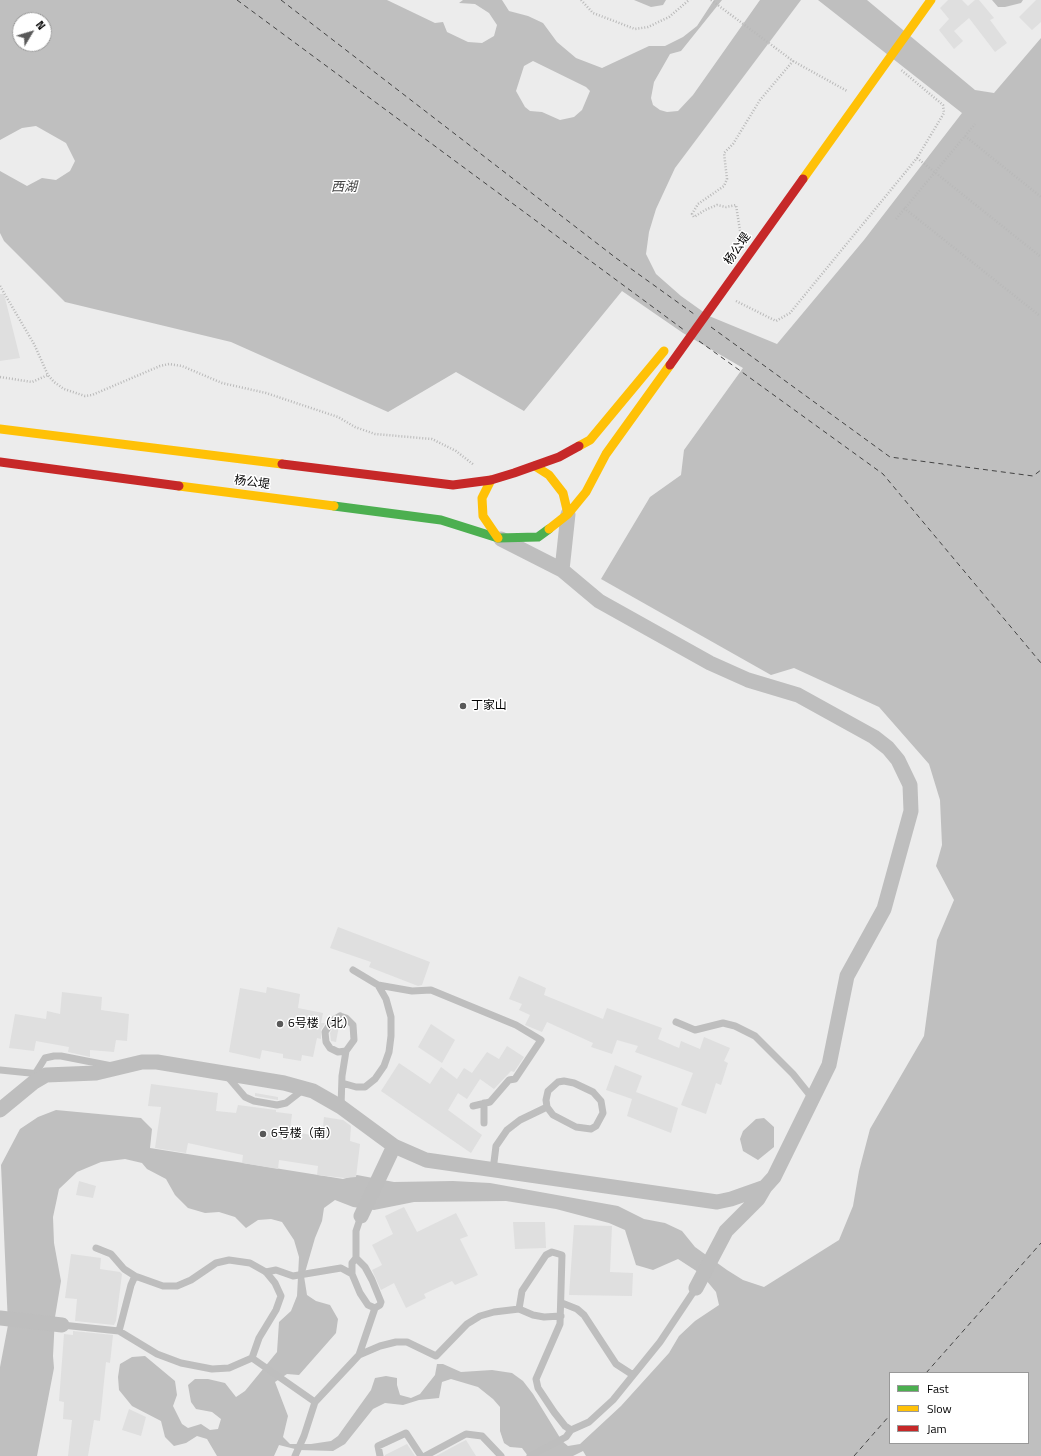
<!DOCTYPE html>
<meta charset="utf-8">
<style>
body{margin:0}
#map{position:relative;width:1041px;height:1456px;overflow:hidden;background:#fff;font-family:"Titillium Web",sans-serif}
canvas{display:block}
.legend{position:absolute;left:889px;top:1372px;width:140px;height:72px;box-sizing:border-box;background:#fff;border:1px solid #999;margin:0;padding:5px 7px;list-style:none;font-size:12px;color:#000}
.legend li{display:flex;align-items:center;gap:8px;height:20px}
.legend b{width:20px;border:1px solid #999}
.north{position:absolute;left:12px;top:12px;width:40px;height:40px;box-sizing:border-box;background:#fff;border:1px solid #999;border-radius:50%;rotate:52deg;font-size:11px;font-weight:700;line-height:16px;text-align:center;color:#000}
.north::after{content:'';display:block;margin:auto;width:14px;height:18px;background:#595959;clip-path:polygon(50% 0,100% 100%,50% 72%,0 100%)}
</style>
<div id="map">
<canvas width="1041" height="1456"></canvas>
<ul class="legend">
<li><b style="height:5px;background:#4caf50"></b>Fast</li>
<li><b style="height:5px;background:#ffc107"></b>Slow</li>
<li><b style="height:5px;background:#c62828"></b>Jam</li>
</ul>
<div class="north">N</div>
</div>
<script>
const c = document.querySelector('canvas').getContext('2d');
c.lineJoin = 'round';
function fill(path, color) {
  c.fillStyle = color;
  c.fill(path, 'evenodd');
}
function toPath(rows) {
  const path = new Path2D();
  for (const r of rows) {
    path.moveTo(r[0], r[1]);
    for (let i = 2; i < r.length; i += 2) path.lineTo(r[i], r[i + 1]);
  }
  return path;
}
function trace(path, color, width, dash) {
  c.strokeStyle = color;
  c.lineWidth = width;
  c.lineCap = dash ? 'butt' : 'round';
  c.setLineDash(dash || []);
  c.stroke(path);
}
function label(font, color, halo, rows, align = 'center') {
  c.font = font + ' "Titillium Web","Noto Sans SC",sans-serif';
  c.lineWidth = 3;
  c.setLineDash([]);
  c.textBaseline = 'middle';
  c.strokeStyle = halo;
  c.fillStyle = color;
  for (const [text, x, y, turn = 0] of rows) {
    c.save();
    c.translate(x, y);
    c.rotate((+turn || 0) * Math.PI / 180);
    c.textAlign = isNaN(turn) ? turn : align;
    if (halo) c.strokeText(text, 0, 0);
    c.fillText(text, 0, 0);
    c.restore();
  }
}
const green = toPath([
 [0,0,1041,0,1041,1456,0,1456],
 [20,20,44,20,44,44,20,44],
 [890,1373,1028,1373,1028,1443,890,1443]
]);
const water = toPath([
 [0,0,387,0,435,23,443,22,447,32,468,42,482,43,494,36,497,25,489,13,475,4,459,3,463,0,502,0,509,11,528,16,543,23,557,42,576,58,602,68,649,46,665,46,683,37,697,26,714,0,722,0,681,51,670,54,654,82,651,98,653,105,660,110,667,112,678,111,693,95,760,0,801,0,675,168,656,209,649,232,646,254,656,274,681,296,709,316,777,344,864,240,962,113,818,0,867,0,975,90,994,93,1041,38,1041,1456,586,1456,583,1451,573,1456,528,1456,522,1448,510,1447,504,1443,500,1431,500,1407,493,1399,478,1387,451,1379,442,1382,439,1398,419,1400,403,1405,385,1403,373,1409,345,1444,333,1451,299,1450,279,1445,274,1456,217,1456,207,1439,197,1436,186,1443,174,1446,165,1437,161,1421,132,1406,119,1390,118,1377,120,1364,132,1357,145,1356,175,1381,177,1395,173,1406,182,1424,188,1428,201,1424,210,1430,218,1429,221,1419,212,1412,196,1409,191,1402,188,1385,195,1379,208,1379,225,1383,236,1397,245,1391,277,1352,279,1322,291,1311,297,1296,299,1257,294,1240,282,1222,271,1219,258,1220,246,1228,235,1217,219,1212,205,1213,188,1208,175,1195,166,1179,147,1169,142,1163,125,1159,101,1162,77,1172,59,1189,53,1217,54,1243,61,1281,55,1317,53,1356,54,1368,37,1456,0,1456,0,1367,8,1325,1,1165,20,1129,38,1117,56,1110,141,1118,152,1129,150,1148,343,1179,357,1175,394,1182,453,1181,490,1183,618,1206,644,1219,665,1223,682,1231,695,1247,727,1270,743,1280,764,1287,839,1240,853,1206,859,1171,870,1129,924,1036,937,940,954,900,936,866,942,845,940,800,929,764,879,707,794,668,771,675,601,579,650,497,681,475,684,450,743,368,683,333,622,291,524,411,456,372,388,412,231,342,65,302,4,241,0,233,0,171,27,186,42,178,56,180,70,171,75,161,66,143,36,126,22,128,0,140],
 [20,20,44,20,44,44,20,44],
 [533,61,586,87,590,91,582,110,574,117,560,120,542,112,530,111,525,107,516,91,524,66],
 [335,1200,353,1207,374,1210,414,1202,506,1201,556,1209,609,1223,625,1230,636,1265,653,1270,678,1259,701,1274,716,1292,719,1305,695,1321,679,1336,669,1353,621,1406,580,1444,568,1446,562,1441,533,1394,523,1381,512,1373,492,1370,461,1372,443,1364,437,1364,435,1375,420,1394,411,1398,400,1395,397,1385,397,1378,386,1376,375,1378,371,1390,338,1436,331,1441,311,1444,290,1444,283,1437,288,1416,275,1382,287,1374,299,1375,336,1333,338,1319,330,1305,316,1301,307,1295,304,1276,315,1238,322,1221,324,1208],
 [890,1373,1028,1373,1028,1443,890,1443],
 [634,0,666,0,663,5,651,7],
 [992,0,1023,0,1021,3,1005,7,998,7],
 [764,1118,774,1127,774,1147,758,1160,743,1151,740,1139,743,1131,756,1119]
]);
const ferry = toPath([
 [237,0,684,330],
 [281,0,616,258,694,314],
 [711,327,890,457,1033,476,1041,470],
 [699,341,883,474,1041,663],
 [926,1373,1041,1243],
 [854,1456,890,1415]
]);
const building = toPath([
 [948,0,962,0,968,6,975,0,979,0,994,18,990,20,1007,43,995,52,969,18,954,31,963,41,954,49,939,30,949,19,940,8],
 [1036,0,1041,0,1041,22,1032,30,1019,17],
 [0,294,4,294,20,358,0,361],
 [338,927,430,962,422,985,418,986,369,967,371,962,330,948],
 [519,976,546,988,544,995,603,1019,607,1008,662,1028,658,1039,679,1048,681,1041,700,1049,704,1037,730,1048,724,1061,728,1063,721,1085,716,1083,706,1114,681,1105,693,1073,635,1052,638,1046,617,1040,612,1054,591,1047,593,1043,547,1022,542,1032,525,1025,530,1015,519,1010,522,1004,509,999],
 [267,987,300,994,298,1008,323,1013,321,1023,325,1023,321,1030,321,1039,317,1038,313,1057,302,1055,301,1061,283,1058,283,1054,262,1050,260,1059,229,1052,240,988,266,993],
 [62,992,102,997,101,1010,129,1014,127,1041,116,1040,114,1052,90,1050,90,1057,68,1052,69,1047,36,1041,34,1051,9,1048,15,1014,46,1019,47,1011,60,1014],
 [431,1024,455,1040,442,1063,418,1047],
 [335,1025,339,1026,336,1042,331,1041,330,1033],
 [507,1046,524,1057,514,1072,511,1071,494,1089,480,1079,467,1099,458,1093,448,1110,482,1135,471,1153,381,1091,399,1063,430,1084,441,1067,457,1079,464,1068,472,1073,487,1052,499,1059],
 [615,1065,642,1076,636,1092,678,1108,671,1133,627,1116,632,1099,606,1090],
 [151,1084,218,1093,216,1111,236,1113,238,1105,276,1110,276,1112,292,1114,290,1131,322,1137,324,1117,343,1120,351,1126,350,1141,360,1144,356,1177,345,1178,317,1175,318,1166,279,1160,278,1169,242,1163,243,1155,188,1143,186,1153,155,1148,161,1107,148,1106],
 [255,1093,278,1097,278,1100,255,1096],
 [79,1181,96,1186,93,1198,76,1195],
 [404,1207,417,1232,456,1213,468,1236,460,1239,478,1275,455,1285,452,1281,424,1294,426,1298,406,1308,394,1283,381,1290,372,1270,382,1265,372,1245,393,1234,385,1216],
 [513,1222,545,1222,546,1248,515,1249],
 [574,1225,612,1226,610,1272,633,1273,632,1296,569,1295],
 [71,1254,101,1258,100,1269,120,1272,122,1274,116,1321,114,1325,75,1321,77,1299,65,1298],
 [73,1331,113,1335,110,1363,106,1362,100,1421,94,1420,88,1456,68,1456,72,1420,63,1419,64,1402,59,1401,64,1334,73,1335],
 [129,1409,146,1417,141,1436,122,1430],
 [466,1440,476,1456,436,1456,460,1443],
 [407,1444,415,1456,385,1456,385,1455]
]);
const path = toPath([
 [581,0,593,13,635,29,648,27,669,17,689,0],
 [711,0,793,61,760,100,733,144,724,153,727,179,724,186,698,204,692,214,694,217,705,210,717,205,726,207,736,205,741,237],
 [793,61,847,91],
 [965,136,1041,197],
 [917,158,1041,257],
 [904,208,1040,316],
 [896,219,975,124],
 [0,286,34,344,48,375,54,382,64,389,85,396,92,395,160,366,169,364,182,366,222,383,266,393,338,417,355,427,375,434,432,439,456,451,474,465],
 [736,301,776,321,790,313,917,158,944,113,943,105,900,69],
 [0,377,32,382,48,375]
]);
const lane = toPath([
 [378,985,412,991,431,990,516,1025,541,1040,515,1079,509,1080,490,1102,473,1106],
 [340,1016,346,1018,353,1025,354,1040,346,1051,338,1052,330,1048,326,1042,325,1032,333,1020,340,1016],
 [676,1022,695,1030,723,1023,735,1026,755,1036,793,1074,813,1099],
 [0,1070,40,1074],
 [227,1076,245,1097,254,1101,277,1105,286,1103,304,1089],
 [34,1080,35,1074,45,1058,54,1056,61,1056,112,1066],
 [564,1081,574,1083,593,1092,601,1101,603,1113,596,1126,591,1129,576,1127,553,1115,547,1107,546,1100,548,1091,558,1082,564,1081],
 [342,1083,356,1087,365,1087,375,1079,384,1066,389,1052,391,1036,391,1017,386,999,378,985,353,970],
 [341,1107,342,1076,346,1051],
 [484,1123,484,1103],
 [493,1170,496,1146,507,1130,520,1120,547,1107],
 [356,1258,365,1267,372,1280,381,1302,380,1305,375,1308,368,1305,360,1293,352,1274,352,1263,356,1258,356,1231,361,1216],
 [266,1272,276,1270,293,1276,341,1268,352,1274],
 [562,1303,577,1309,584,1315,616,1364,633,1375],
 [519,1309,522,1291,546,1255,552,1252,562,1255,560,1324,536,1379,538,1388,554,1412,565,1426,571,1430,589,1422,613,1400,660,1342,696,1288],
 [62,1325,119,1331,157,1354,181,1363,212,1369,229,1368,252,1358,259,1338,276,1310,281,1296,275,1283,266,1272,250,1263,229,1260,216,1263,191,1280,177,1286,163,1286,135,1276,124,1269,111,1254,96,1248],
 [119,1331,131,1285,135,1276],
 [359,1355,380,1346,396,1342,407,1342,436,1356,467,1324,480,1316,494,1312,519,1309,533,1315,544,1317,561,1316],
 [252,1358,315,1402],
 [295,1456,304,1436,315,1402,359,1355,375,1308],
 [380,1456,378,1446,406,1433,421,1456],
 [425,1456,466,1434,482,1436,501,1456],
 [530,1456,566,1437,571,1430]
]);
const street = toPath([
 [562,570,568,514],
 [0,1110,34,1082,46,1075,96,1073,142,1062,157,1062,284,1083,313,1091,341,1107,394,1146,426,1160,717,1202,731,1199,765,1187,774,1177,829,1065,847,976,884,909,911,811,910,785,898,760,888,748,874,737,798,695,748,680,710,663,599,601,562,570,501,539],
 [361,1216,394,1146],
 [696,1288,726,1231,758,1199,765,1187],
 [0,1318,62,1325]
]);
const fast = toPath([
 [334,506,441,520,498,538,538,537,549,529]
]);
const slow = toPath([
 [803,179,931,0],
 [0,429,282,464],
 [579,446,590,440,664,351],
 [535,466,549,475,563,493,568,514],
 [491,480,482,498,483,516,498,538],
 [179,486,334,506],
 [549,529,568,514,586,492,606,454,670,365]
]);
const jam = toPath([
 [670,365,803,179],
 [0,462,179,486],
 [282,464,453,485,491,480,514,473,559,457,579,446]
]);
const markers = [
 [463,706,4,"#595959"],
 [280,1024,4,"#595959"],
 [263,1134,4,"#595959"]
];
const streetNames = [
 ["杨公堤",738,249,-55],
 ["杨公堤",252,483,8]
];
const poiNames = [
 ["丁家山",471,706],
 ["6号楼（北）",288,1024],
 ["6号楼（南）",271,1134]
];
const waterNames = [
 ["西湖",344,188]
];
fill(green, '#ececec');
fill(water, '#bfbfbf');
trace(ferry, '#444', 1, [5, 4]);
fill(building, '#dfdfdf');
trace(path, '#b9b9b9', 2.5, [1, 2]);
trace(lane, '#bebebe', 7);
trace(street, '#bebebe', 15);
trace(fast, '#4caf50', 9);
trace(slow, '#ffc107', 9);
trace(jam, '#c62828', 9);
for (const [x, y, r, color] of markers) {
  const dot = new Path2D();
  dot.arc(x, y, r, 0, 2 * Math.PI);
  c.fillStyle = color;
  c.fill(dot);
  trace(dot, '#fff', 1.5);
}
label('12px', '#000', '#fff', streetNames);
label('12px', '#000', '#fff', poiNames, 'left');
label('italic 13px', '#444', '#fff', waterNames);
</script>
